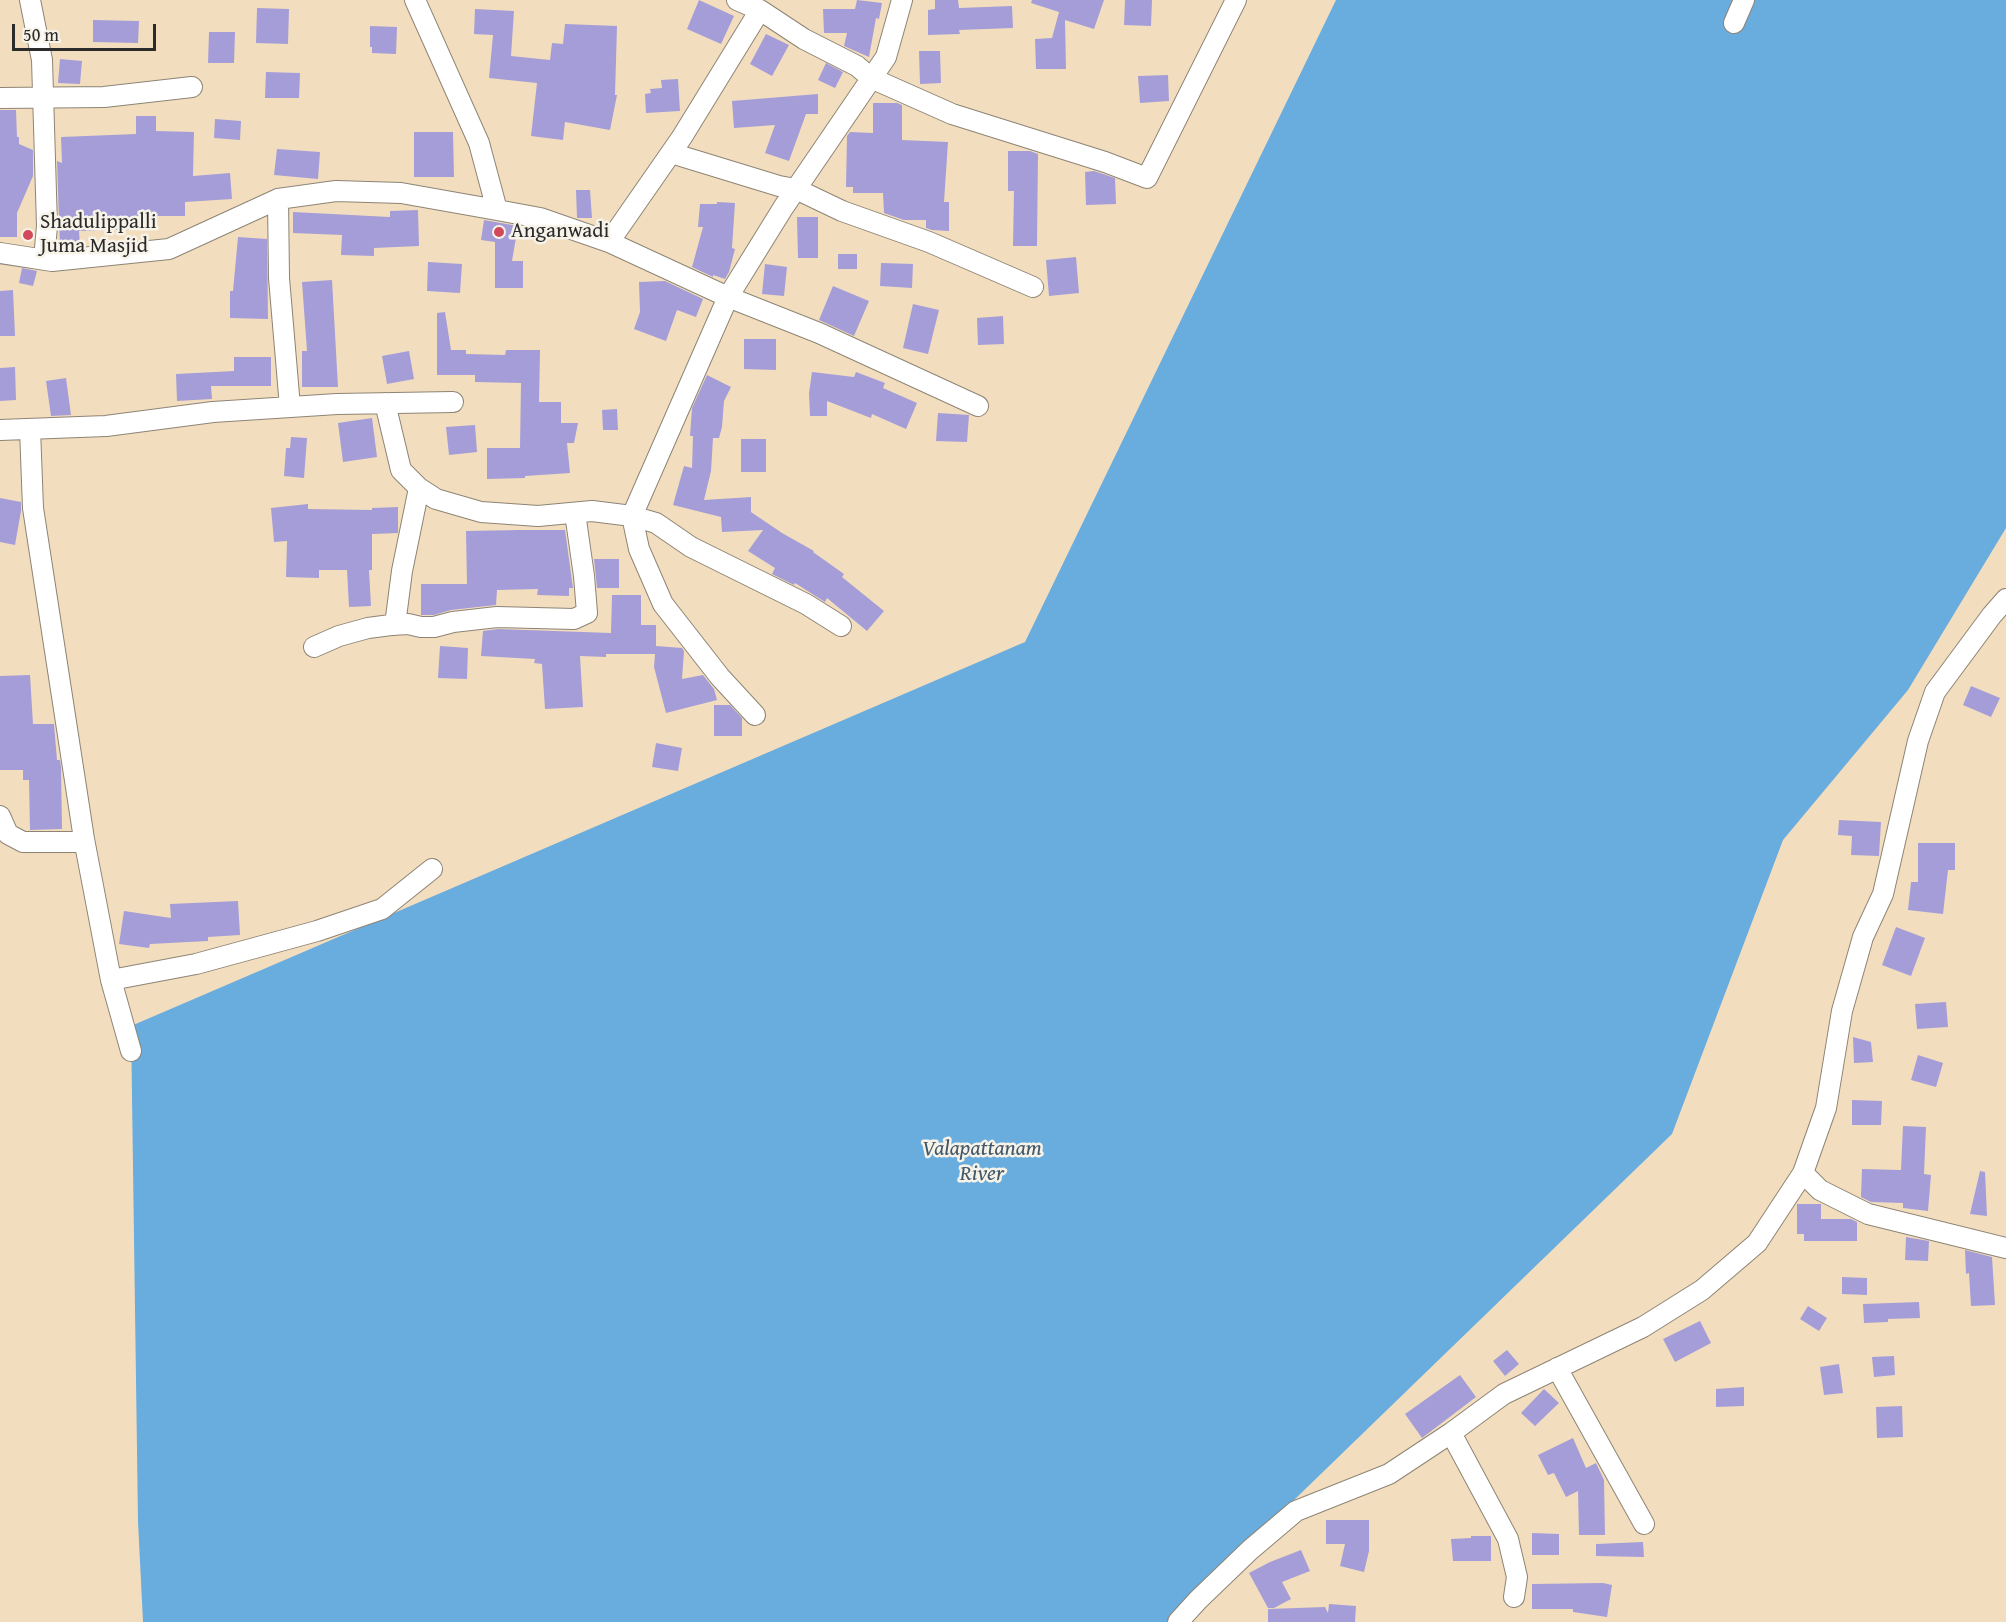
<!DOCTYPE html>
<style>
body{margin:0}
#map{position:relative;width:2006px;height:1622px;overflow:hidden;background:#f2debf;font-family:"Gentium Book Plus",serif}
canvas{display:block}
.scale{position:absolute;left:12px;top:24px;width:144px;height:27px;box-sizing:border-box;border:3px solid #2b2b2b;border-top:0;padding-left:8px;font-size:18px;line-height:21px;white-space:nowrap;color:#2b2b2b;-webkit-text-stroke:4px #f7f3e8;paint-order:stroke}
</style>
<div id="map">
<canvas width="2006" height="1622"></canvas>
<div class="scale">50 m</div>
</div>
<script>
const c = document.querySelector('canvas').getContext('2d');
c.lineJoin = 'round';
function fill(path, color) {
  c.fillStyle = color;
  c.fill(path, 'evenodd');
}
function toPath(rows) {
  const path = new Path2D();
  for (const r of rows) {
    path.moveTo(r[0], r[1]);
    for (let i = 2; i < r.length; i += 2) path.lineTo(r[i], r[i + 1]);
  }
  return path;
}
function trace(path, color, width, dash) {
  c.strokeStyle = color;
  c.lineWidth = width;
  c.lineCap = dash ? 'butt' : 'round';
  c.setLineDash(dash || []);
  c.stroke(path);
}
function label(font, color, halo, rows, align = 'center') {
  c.font = font + ' "Gentium Book Plus",serif';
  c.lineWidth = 5;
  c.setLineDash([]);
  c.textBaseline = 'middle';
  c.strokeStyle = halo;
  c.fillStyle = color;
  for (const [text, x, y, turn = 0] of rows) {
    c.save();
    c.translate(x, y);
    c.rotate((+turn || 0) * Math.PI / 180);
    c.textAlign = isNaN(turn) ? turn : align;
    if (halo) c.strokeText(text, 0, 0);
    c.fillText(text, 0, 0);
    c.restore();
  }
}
const water = toPath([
 [1336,0,2006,0,2006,528,1908,690,1783,840,1672,1134,1168,1622,143,1622,138,1521,131,1026,1025,642]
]);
const building = toPath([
 [699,0,734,16,721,44,687,29],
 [857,0,882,3,879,19,876,18,869,57,844,46,847,33,824,33,823,9,855,9],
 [935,0,958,0,959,8,1012,6,1013,28,959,30,960,34,928,35,928,10,935,9],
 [1032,0,1104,0,1094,29,1065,20,1066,69,1036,69,1035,39,1052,38,1059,12,1031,3],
 [1125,0,1152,0,1151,26,1124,25],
 [257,8,289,9,288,44,256,43],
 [475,9,514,11,511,56,550,60,552,43,563,44,565,24,617,26,615,95,617,95,610,130,565,122,563,140,531,136,537,83,489,78,493,35,474,34],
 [93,20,139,21,138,43,93,42],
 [370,26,397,27,396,54,372,53,372,47,370,47],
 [209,32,235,32,234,63,208,63],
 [766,34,789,45,772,76,750,64],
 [919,51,940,51,941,83,920,84],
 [60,59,82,61,80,84,58,83],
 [826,63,843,72,835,88,818,80],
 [266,72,300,73,299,98,265,98],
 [1168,75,1169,101,1140,103,1138,76],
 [678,79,680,111,646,113,645,94,651,93,650,89,662,88,661,80],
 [818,94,818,114,806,114,789,161,765,153,775,125,734,128,732,101],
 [873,103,897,103,902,105,902,140,948,142,944,202,949,202,949,231,932,230,926,228,926,220,904,220,884,213,883,193,853,193,853,187,846,187,847,136,850,132,873,133],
 [0,110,16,110,17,137,19,137,19,144,33,150,33,176,17,213,17,237,0,237],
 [136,116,156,116,156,131,194,132,193,176,230,173,232,199,185,202,185,216,135,216,135,229,79,231,80,246,60,248,57,161,62,163,61,137,136,134],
 [215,119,241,121,240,140,214,138],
 [414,132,453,132,454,177,414,177],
 [277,149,320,152,318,179,274,175],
 [1008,151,1030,151,1038,154,1037,246,1013,246,1014,191,1008,191],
 [1094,171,1115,178,1116,204,1086,205,1085,172],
 [576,190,590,190,592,218,577,218],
 [717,202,735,203,732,248,735,249,729,272,725,279,713,275,713,277,692,267,703,227,698,227,700,204,717,204],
 [418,210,419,246,374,248,374,256,341,255,342,235,293,233,293,212,390,217,390,211],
 [797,217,818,217,818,258,798,258],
 [484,220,518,226,512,261,523,261,523,288,495,288,495,242,481,240],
 [238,237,267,239,268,319,230,318,230,291,233,291],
 [838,254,857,254,857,269,838,269],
 [1076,257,1079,293,1049,296,1046,260],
 [428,262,462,264,460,293,427,291],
 [881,263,913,264,912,288,880,286],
 [765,264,787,267,784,296,762,294],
 [22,268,37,271,33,286,19,283],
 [332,280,338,387,302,387,302,351,307,351,302,282],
 [665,281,703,299,696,317,677,310,666,341,634,329,640,312,639,282],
 [833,286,869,301,854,336,819,320],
 [13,290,15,336,0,336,0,291],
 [913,304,939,310,928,354,903,348],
 [445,312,451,350,466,350,466,354,505,355,506,350,540,350,539,402,561,402,561,423,578,423,574,443,567,443,570,473,525,476,525,478,487,479,487,448,520,448,521,383,475,382,475,375,437,375,437,313],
 [1003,316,1004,344,978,345,977,318],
 [744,339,776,339,776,370,744,369],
 [409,351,414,379,387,384,382,356],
 [234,357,271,357,271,386,211,386,212,399,177,401,176,374,234,371],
 [15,367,16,400,0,401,0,368],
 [812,372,854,377,856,372,885,383,883,388,917,403,906,429,872,414,871,418,827,401,827,416,810,416,809,393],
 [707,375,731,387,724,401,722,427,719,438,713,438,711,471,704,500,751,497,751,512,782,533,814,551,813,552,844,574,842,577,884,611,867,631,827,598,825,602,795,583,794,585,772,574,775,568,748,551,763,530,722,532,721,517,673,505,684,466,692,468,693,436,690,436,692,408],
 [66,378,71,415,51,416,46,381],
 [617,409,618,430,603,430,602,410],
 [938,413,969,415,967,442,936,441],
 [372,418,377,457,343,462,338,423],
 [475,425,477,452,449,455,446,427],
 [291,437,307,438,304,478,284,476,286,448,290,448],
 [741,439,766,439,766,472,741,472],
 [0,498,21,502,21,511,15,545,0,542],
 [308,504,308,509,372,510,372,508,398,507,398,533,372,534,372,570,369,570,371,606,349,607,347,570,319,570,319,578,286,577,287,541,274,542,271,508],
 [519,530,565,530,573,588,569,588,569,596,537,595,538,589,497,590,496,605,451,610,434,615,421,615,421,584,467,584,466,531],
 [594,559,619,559,619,588,597,588],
 [612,595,641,595,641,625,656,625,656,646,682,648,684,651,682,679,703,675,714,689,717,700,666,713,654,667,655,654,606,654,606,657,580,656,583,707,545,709,542,664,534,663,535,659,481,656,483,631,498,629,611,633],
 [440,646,468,648,467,679,438,678],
 [30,675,33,724,54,724,57,760,60,760,61,767,62,829,30,830,29,780,23,780,23,770,0,770,0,676],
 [1971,686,2000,698,1991,717,1963,705],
 [714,705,730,705,742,718,742,736,714,736],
 [656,743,682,748,678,771,652,767],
 [1839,820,1881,822,1879,856,1851,855,1852,836,1838,835],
 [1918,843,1955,843,1955,870,1948,870,1943,914,1908,910,1911,882,1918,882],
 [238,901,240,935,208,937,208,941,150,944,149,948,119,944,124,911,171,918,170,904],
 [1896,927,1925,938,1911,976,1882,965],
 [1946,1002,1948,1027,1917,1029,1915,1004],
 [1853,1037,1871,1042,1873,1062,1854,1063],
 [1918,1055,1943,1063,1936,1087,1911,1080],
 [1852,1100,1882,1101,1881,1125,1852,1125],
 [1903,1126,1926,1127,1924,1174,1931,1175,1928,1211,1903,1208,1903,1203,1871,1202,1861,1197,1862,1169,1901,1170],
 [1980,1171,1985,1172,1987,1216,1970,1214],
 [1797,1204,1821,1204,1821,1219,1851,1219,1857,1222,1857,1241,1804,1241,1804,1234,1797,1234],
 [1906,1237,1929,1241,1928,1261,1905,1260],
 [1965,1250,1992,1257,1995,1305,1971,1306,1969,1273,1966,1274],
 [1842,1277,1867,1278,1867,1295,1842,1294],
 [1919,1302,1920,1318,1888,1319,1888,1322,1864,1323,1863,1304],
 [1808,1306,1827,1318,1819,1331,1800,1319],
 [1700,1321,1711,1343,1675,1362,1663,1339],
 [1507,1350,1519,1364,1505,1376,1493,1361],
 [1894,1356,1895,1375,1874,1377,1872,1357],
 [1839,1364,1843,1393,1824,1395,1820,1367],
 [1460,1375,1476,1397,1422,1438,1405,1414],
 [1744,1387,1744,1406,1716,1407,1716,1389],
 [1544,1389,1559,1403,1535,1426,1521,1413],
 [1902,1406,1903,1437,1877,1438,1876,1407],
 [1573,1438,1586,1468,1596,1463,1604,1480,1605,1535,1579,1535,1578,1491,1566,1497,1554,1473,1548,1475,1538,1455],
 [1326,1520,1369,1520,1369,1551,1364,1572,1340,1566,1345,1544,1326,1544],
 [1532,1533,1559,1534,1559,1555,1532,1555],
 [1471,1536,1491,1536,1491,1561,1453,1561,1451,1539,1471,1538],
 [1643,1542,1644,1557,1596,1556,1596,1544],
 [1301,1550,1310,1571,1282,1582,1291,1599,1274,1608,1268,1608,1249,1573,1270,1562],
 [1603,1583,1612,1585,1607,1617,1573,1612,1573,1609,1532,1609,1532,1584],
 [1329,1604,1356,1606,1355,1622,1268,1622,1268,1609,1325,1607,1328,1613]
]);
const minor = toPath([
 [30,0,42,60,47,226,44,259],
 [737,0,760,10],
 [902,0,886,57,783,208,728,297,819,333,978,406],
 [1734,23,1744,0],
 [0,98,104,97,192,87],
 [671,153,779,186,796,189,842,211,929,242,1033,287],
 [278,199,279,278,290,407],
 [609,242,682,137,760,10,804,39,857,66,871,78,952,114,1105,162,1147,178,1236,0],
 [0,253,52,261,169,249,278,199,336,191,401,193,497,210,479,143,415,0],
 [385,403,401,470,419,488,436,499,481,512,538,516,592,511,632,516,728,297,609,242,540,218,497,210],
 [30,429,33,508,84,839],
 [0,430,106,426,213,412,337,404,453,402],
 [395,625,402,571,419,488],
 [314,647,339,636,368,628,391,625,408,624,421,627,434,627,453,622,497,617,574,619,587,613,584,576,575,513],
 [755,715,720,677,663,604,639,549,632,516,656,523,691,547,806,604,841,626],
 [0,816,8,834,23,842,75,842,84,839,111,980,196,964,317,931,382,909,432,869],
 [111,980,131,1051],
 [1803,1173,1820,1190,1868,1214,2006,1248],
 [1557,1368,1644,1524],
 [1451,1433,1508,1539,1517,1577,1514,1597],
 [1178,1622,1198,1600,1250,1550,1296,1511,1389,1474,1451,1433,1504,1394,1643,1327,1702,1290,1757,1243,1803,1173,1826,1108,1842,1011,1863,937,1883,894,1918,741,1935,692,1992,615,2006,599]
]);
const markers = [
 [499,232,6,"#d1495b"],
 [28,235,6,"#d1495b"]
];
const poiNames = [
 ["Shadulippalli",40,223],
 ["Juma Masjid",40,247],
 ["Anganwadi",511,232]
];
const waterNames = [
 ["Valapattanam",982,1149],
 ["River",982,1174]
];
fill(water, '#69acde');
fill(building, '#a59dd7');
trace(minor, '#8e8475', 22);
trace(minor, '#fff', 20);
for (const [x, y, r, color] of markers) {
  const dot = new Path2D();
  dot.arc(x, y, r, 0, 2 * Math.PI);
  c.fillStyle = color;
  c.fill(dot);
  trace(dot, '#f7f3e8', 2);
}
label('21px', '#2b2b2b', '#f7f3e8', poiNames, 'left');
label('italic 22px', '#41586a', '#f7f3e8', waterNames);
</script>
